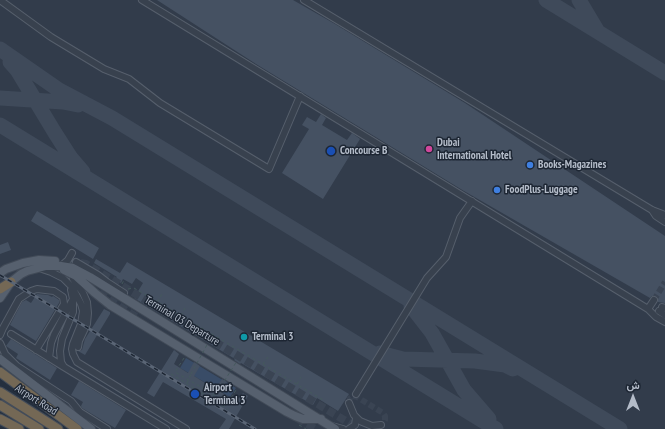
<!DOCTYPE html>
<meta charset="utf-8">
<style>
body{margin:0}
#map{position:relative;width:665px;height:429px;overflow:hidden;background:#242f3e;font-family:"PT Sans Narrow",Vazirmatn,sans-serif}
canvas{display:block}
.north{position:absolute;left:613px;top:377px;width:40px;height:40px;-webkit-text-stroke:3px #1d2633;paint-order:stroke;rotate:0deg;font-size:11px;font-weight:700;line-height:16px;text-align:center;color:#b4bcc9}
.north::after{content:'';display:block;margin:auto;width:14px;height:18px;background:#b4bcc9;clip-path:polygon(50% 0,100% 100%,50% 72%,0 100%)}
</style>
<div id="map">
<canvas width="665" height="429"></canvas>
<div class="north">ش</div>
</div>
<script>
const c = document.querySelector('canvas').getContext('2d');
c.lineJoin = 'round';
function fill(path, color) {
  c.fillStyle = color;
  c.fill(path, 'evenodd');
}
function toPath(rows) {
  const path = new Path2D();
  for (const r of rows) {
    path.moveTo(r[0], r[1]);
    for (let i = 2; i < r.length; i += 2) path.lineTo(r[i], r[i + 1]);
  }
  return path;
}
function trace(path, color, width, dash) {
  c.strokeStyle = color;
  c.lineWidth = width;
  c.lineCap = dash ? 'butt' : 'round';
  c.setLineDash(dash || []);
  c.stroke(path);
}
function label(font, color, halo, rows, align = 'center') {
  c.font = font + ' "PT Sans Narrow",sans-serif';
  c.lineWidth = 3;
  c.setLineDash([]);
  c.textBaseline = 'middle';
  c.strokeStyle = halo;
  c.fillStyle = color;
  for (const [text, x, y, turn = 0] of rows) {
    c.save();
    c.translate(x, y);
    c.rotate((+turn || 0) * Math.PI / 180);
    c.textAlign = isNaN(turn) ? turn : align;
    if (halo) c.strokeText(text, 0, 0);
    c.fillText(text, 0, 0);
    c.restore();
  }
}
const airport = toPath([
 [0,0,665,0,665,429,83,429,0,365]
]);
const water = toPath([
 [186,358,236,388,230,397,180,368]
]);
const taxiway = toPath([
 [546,0,665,73],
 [579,0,597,30],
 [0,49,59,90,112,118,620,429],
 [10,62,17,70,55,133,71,158,83,172],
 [0,98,63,102,78,105],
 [0,125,496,429],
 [411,306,432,333,464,390,489,419],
 [380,353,403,359,475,361,505,365,513,369]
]);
const building = toPath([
 [157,0,293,0,335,24,465,103,665,236,665,303,658,302,658,298,656,296,652,296,650,298,464,191,256,64],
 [321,114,326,118,322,125,347,140,352,133,360,139,323,199,282,173,309,129,302,125,307,117,316,122],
 [37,211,99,248,93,259,31,221],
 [8,242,11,250,0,254,0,245],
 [96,259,120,273,127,262,349,394,338,411,317,398,313,405,241,363,240,364,234,360,235,359,134,298,143,283,136,278,132,284,123,279,121,283,115,279,117,277,94,263],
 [37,294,48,295,52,297,53,296,59,300,59,303,36,341,10,325,22,302,26,300,31,303],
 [104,309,110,312,110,314,85,355,78,351,82,350,85,339],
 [11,339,57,368,50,380,16,358,18,354,6,346],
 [174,350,179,354,174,364,188,373,194,362,200,366,194,376,215,389,222,379,227,382,221,392,236,401,243,393,248,396,229,429,219,429,226,419,163,382,154,397,147,393],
 [79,381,126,410,115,428,82,408,81,406,83,402,71,395]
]);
const minorTunnel = toPath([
 [654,300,665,282],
 [349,403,350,398,353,396,357,397,383,413,385,416,385,420,381,425]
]);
const majorTunnel = toPath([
 [69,264,76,262,86,264,359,429],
 [99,293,136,317],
 [297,418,315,429]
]);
const path = toPath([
 [122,284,124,280],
 [128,289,134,288,325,401],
 [157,302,162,294],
 [181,316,185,308],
 [184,358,175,372,228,403,236,390],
 [263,364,268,357],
 [171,374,228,409],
 [187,383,191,374],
 [297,384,301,377],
 [216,395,218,391],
 [299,425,306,429]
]);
const minor = toPath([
 [0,0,51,37,104,69,129,79,160,103,269,169,300,96],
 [142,0,648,309,656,317,665,322],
 [304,0,652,210,665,215],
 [652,210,656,216,665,222],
 [76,262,98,275,107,282,124,293],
 [61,266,68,260,72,253],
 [42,269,51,272,63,278,72,287,81,304,83,311,81,324,73,344,72,349,73,354,77,362,186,429],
 [73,279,83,293,87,302,88,313,87,324,79,341,78,347],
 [71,290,73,299,73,312,62,339,60,351,61,362,64,367,166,429],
 [662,307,665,308],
 [648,309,654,300],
 [659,311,665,315],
 [11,334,64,367],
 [0,335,3,328,19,299,31,291,37,289,54,291,63,297,64,304,36,350],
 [0,343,5,354,17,366,71,401,80,412,107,429],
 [49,358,51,343,54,335,73,299],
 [356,394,427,278,446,257,460,218,472,201],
 [349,403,354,415,360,421,372,426,381,425],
 [332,426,343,429],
 [349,429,355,425,356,418]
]);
const major = toPath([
 [64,270,76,276,95,293,110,305,287,412,295,416,303,419,321,419],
 [0,273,6,269,23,263,39,260,55,261],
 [0,298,11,282,21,274,27,271,46,266,61,266,73,268,90,277,335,429],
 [0,359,91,429]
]);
const highway = toPath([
 [0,289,11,282],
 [0,372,77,429],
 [0,392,58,429],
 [0,405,39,429],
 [0,419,19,429]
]);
const rail = toPath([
 [0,275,255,429]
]);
const pathBridge = toPath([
 [191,374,208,343],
 [218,391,237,361]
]);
const markers = [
 [429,149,4,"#d1479c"],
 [331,151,5,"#1a4fb4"],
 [530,165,4,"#3f7fe0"],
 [497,190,4,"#3f7fe0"],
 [244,337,4,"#0f9aa8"],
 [195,394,5,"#1a4fb4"]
];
const poiNames = [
 ["Dubai",437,143],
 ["International Hotel",437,156],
 ["Concourse B",340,151],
 ["Books-Magazines",538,165],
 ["FoodPlus-Luggage",505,190],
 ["Terminal 3",252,337],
 ["Airport",204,388],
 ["Terminal 3",204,401]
];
const streetNames = [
 ["Terminal 03 Departure",182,321,31],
 ["Airport Road",36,400,32]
];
fill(airport, '#323c4b');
fill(water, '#394c67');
trace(taxiway, '#3f4a5a', 15);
fill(building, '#455162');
trace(minorTunnel, '#3a4453', 6, [6, 3]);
trace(majorTunnel, '#3a4453', 8, [8, 4]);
trace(minor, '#565f6c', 8);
trace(major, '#414a57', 10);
trace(highway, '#434c59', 11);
trace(path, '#44595c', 1, [3, 3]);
trace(minor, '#38414e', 6);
trace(major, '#56606e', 8);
trace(highway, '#746855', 9);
trace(rail, '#5a6575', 3);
trace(rail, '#1d2633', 1.5, [4.5]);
trace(pathBridge, '#44595c', 1, [3, 3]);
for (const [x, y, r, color] of markers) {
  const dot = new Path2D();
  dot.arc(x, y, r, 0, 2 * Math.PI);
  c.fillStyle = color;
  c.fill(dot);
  trace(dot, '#1d2633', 1.5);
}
label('bold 11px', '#b4bcc9', '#1d2633', poiNames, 'left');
label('11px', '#b4bcc9', '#1d2633', streetNames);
</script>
